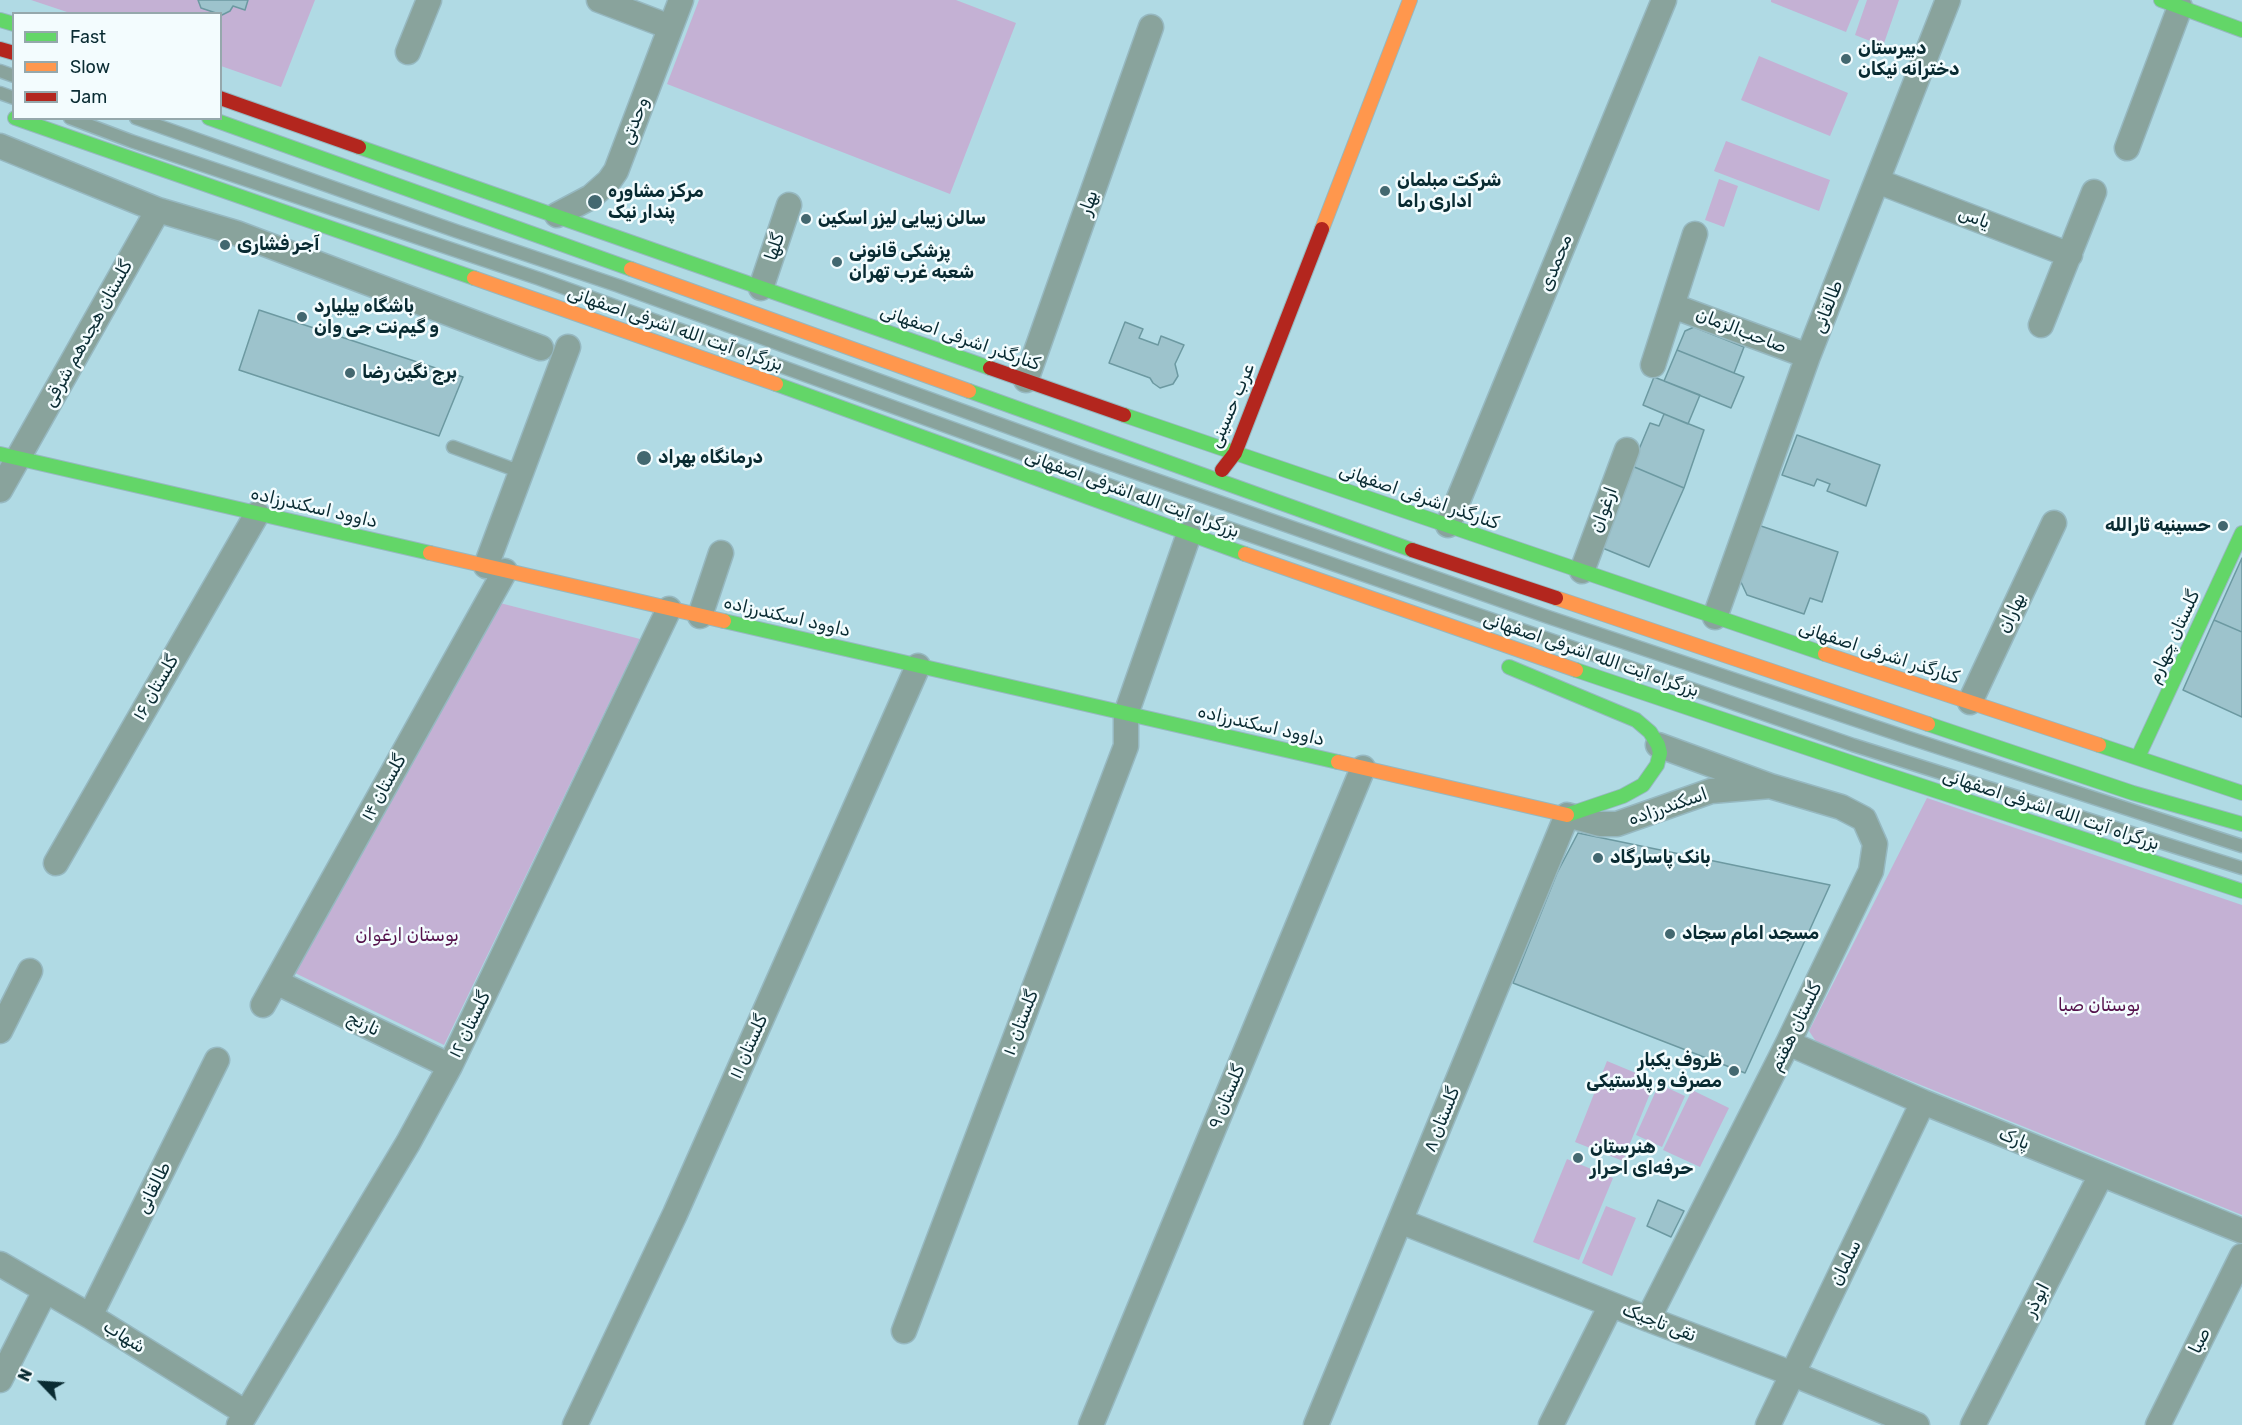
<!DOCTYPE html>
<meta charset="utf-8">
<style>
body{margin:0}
#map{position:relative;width:2242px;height:1425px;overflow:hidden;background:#b0dae4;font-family:Rubik,sans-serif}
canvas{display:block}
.legend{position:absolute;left:12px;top:12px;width:210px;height:108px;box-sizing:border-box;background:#f3fcfe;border:2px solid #95a8ac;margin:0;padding:8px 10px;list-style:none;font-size:18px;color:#092b32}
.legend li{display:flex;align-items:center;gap:12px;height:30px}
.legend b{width:30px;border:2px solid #95a8ac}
.north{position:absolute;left:12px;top:1353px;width:60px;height:60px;-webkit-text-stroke:4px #f3fcfe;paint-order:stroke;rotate:295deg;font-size:16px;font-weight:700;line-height:24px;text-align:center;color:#092b32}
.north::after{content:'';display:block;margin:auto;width:21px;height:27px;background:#092b32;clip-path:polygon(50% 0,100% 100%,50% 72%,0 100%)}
</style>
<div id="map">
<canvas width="2242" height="1425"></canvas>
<ul class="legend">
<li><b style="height:8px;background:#63d668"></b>Fast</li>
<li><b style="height:8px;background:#ff974d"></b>Slow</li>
<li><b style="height:8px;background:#b3261e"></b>Jam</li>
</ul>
<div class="north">N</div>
</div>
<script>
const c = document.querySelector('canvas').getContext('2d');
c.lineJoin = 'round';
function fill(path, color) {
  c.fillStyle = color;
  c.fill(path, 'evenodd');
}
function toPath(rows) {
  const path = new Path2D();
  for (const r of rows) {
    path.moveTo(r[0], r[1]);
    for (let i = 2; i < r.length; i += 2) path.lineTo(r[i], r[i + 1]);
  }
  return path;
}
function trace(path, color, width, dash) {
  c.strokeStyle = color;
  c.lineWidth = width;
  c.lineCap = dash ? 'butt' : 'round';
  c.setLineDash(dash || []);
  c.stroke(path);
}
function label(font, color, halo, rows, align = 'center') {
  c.font = font + ' Rubik,Cairo,sans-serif';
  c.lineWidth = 5;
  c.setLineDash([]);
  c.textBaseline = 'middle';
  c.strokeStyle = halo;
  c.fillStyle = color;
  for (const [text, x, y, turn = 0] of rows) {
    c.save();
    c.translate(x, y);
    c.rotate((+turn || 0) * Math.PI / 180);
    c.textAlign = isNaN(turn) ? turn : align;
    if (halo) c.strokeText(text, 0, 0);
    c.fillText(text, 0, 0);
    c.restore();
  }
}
const green = toPath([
 [31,0,315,0,281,87,221,66,220,14,70,13],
 [699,0,956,0,1016,23,950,194,667,84],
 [1771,0,1859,0,1846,32,1771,2],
 [1867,0,1899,0,1883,46,1855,35],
 [1759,56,1848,93,1830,136,1741,100],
 [1726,141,1830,180,1819,211,1714,171],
 [1719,179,1738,186,1724,227,1705,220],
 [500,603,640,639,444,1045,295,973],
 [1927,798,2242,905,2242,1215,1817,1043,1809,1031],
 [1607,1061,1655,1081,1623,1161,1575,1142],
 [1659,1084,1685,1096,1662,1147,1636,1135],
 [1692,1090,1729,1108,1700,1167,1663,1150],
 [1567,1159,1613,1178,1579,1260,1533,1242],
 [1606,1206,1636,1218,1612,1276,1582,1263]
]);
const building = toPath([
 [198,0,248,0,245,10,233,6,230,11,222,15,201,8,198,0],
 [259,310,463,377,439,436,239,370,259,310],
 [1125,322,1143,329,1139,338,1158,345,1161,336,1184,345,1175,364,1178,376,1173,384,1160,388,1153,383,1150,378,1109,363,1125,322],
 [1694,327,1744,347,1734,373,1677,350,1685,331,1694,327],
 [1677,350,1744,377,1731,408,1664,381,1677,350],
 [1654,377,1700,395,1688,424,1643,405,1654,377],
 [1664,414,1704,430,1684,488,1632,466,1650,423,1659,426,1664,414],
 [1797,435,1880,465,1866,506,1827,491,1830,484,1817,479,1814,486,1782,475,1797,435],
 [1632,466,1684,488,1649,567,1600,547,1632,466],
 [1758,525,1838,552,1822,602,1810,598,1804,614,1747,595,1740,580,1758,525],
 [2242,558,2242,632,2214,620,2242,558],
 [2214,620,2242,632,2242,717,2183,690,2214,620],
 [1578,833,1830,885,1745,1073,1513,983,1557,873,1578,833],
 [1658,1200,1684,1211,1671,1237,1647,1226,1658,1200]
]);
const lane = toPath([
 [0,71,14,76],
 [0,93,14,98],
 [70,118,131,141,540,279,1194,516,1853,745,2242,868],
 [136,118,456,231,619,286,1082,454,1545,616,1909,738,2242,846],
 [453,447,521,472]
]);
const street = toPath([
 [599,0,670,27],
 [408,52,429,0],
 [0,146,158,210,236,233,541,348],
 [2127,148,2180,7],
 [1877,181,2070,255],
 [557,215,591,197,609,181,616,171,681,0],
 [761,288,789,205],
 [1673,306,1808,356],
 [2041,325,2094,192],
 [1653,365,1695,234],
 [1026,380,1151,27],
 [0,490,158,210],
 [1448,525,1664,0],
 [486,566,568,347],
 [1582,571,1627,450],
 [700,616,721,553],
 [1715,617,1808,356,1948,0],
 [1970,702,2054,523],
 [56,863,257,514],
 [276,982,450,1066],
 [263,1005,505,571],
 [0,1031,30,971],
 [1788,1043,1923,1102,2242,1231],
 [1400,1221,1648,1319,1793,1374,1917,1425],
 [0,1264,90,1316,246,1413],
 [90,1316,217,1060],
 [1648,1319,1788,1043,1871,871,1875,844,1864,819,1841,807,1770,786,1658,745],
 [904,1331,1126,746,1126,714,1189,534],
 [0,1380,45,1291],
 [239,1425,408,1143,450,1066,669,609],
 [575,1425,675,1214,918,666],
 [1091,1425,1363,768],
 [1316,1425,1567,815,1600,824,1617,824,1711,791,1770,786],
 [1551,1425,1611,1305],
 [1768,1425,1923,1102],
 [1973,1425,2101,1175],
 [2158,1425,2242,1256]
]);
const fast = toPath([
 [2161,0,2242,30],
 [0,20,14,24],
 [15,118,474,278],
 [209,118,631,269],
 [359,147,990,368],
 [776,384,1245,554],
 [969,391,1412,550],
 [1124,415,1825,654],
 [0,454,430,553],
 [724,621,1338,762],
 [1509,667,1636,720,1650,732,1658,745,1660,753,1657,765,1643,785,1623,796,1567,815],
 [1576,670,1873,770,2242,891],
 [1928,724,2133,793,2242,824],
 [2099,745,2242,793],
 [2138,757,2242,533]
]);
const slow = toPath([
 [1322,229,1410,0],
 [631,269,969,391],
 [474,278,776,384],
 [430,553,724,621],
 [1245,554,1576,670],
 [1556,598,1928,724],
 [1825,654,2099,745],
 [1338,762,1567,815]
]);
const jam = toPath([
 [0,49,14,53],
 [220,98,359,147],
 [990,368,1124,415],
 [1222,470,1235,453,1322,229],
 [1412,550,1556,598]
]);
const markers = [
 [1846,59,6,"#436870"],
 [1385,191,6,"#436870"],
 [595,202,8,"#436870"],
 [806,219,6,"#436870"],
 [225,245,6,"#436870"],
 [837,262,6,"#436870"],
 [302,317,6,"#436870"],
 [350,373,6,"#436870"],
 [644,458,8,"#436870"],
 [2223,526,6,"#436870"],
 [1598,858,6,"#436870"],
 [1670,934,6,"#436870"],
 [1734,1071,6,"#436870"],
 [1578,1158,6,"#436870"]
];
const poiNames = [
 ["دبیرستان",1858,49],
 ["دخترانه نیکان",1858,70],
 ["شرکت مبلمان",1397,181],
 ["اداری راما",1397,202],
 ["مرکز مشاوره",608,192],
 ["پندار نیک",608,213],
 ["سالن زیبایی لیزر اسکین",818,219],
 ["آجر فشاری",237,245],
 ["پزشکی قانونی",849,252],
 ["شعبه غرب تهران",849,273],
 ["باشگاه بیلیارد",314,307],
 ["و گیم‌نت جی وان",314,328],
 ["برج نگین رضا",362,373],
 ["درمانگاه بهراد",658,458],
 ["حسینیه ثارالله",2211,526,"right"],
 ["بانک پاسارگاد",1610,858],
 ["مسجد امام سجاد",1682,934],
 ["ظروف یکبار",1722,1061,"right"],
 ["مصرف و پلاستیکی",1722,1082,"right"],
 ["هنرستان",1590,1148],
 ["حرفه‌ای احرار",1590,1169]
];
const streetNames = [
 ["وحدتی",635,121,-69],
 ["بهار",1089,203,-71],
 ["یاس",1974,218,21],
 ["گلها",775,247,-72],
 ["محمدی",1556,263,-68],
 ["طالقانی",1828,307,-69],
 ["بزرگراه آیت الله اشرفی اصفهانی",675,329,19],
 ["صاحب‌الزمان",1741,331,21],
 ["گلستان هجدهم شرقی",88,334,-61],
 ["کنارگذر اشرفی اصفهانی",960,338,19],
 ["عرب حسینی",1232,406,-67],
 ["بزرگراه آیت الله اشرفی اصفهانی",1132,494,20],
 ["کنارگذر اشرفی اصفهانی",1419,497,19],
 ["داوود اسکندرزاده",314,508,13],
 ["ارغوان",1604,510,-70],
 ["بهاران",2012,613,-65],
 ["داوود اسکندرزاده",787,617,13],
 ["گلستان چهارم",2174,637,-65],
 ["کنارگذر اشرفی اصفهانی",1879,653,18],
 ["بزرگراه آیت الله اشرفی اصفهانی",1591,655,19],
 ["گلستان ۱۶",156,688,-60],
 ["داوود اسکندرزاده",1261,726,13],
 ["گلستان ۱۴",384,788,-61],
 ["اسکندرزاده",1668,807,-19],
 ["بزرگراه آیت الله اشرفی اصفهانی",2051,810,18],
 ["گلستان ۱۰",1021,1023,-69],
 ["نارنج",363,1024,26],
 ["گلستان ۱۲",470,1025,-64],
 ["گلستان هفتم",1796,1027,-64],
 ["گلستان ۱۱",749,1047,-66],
 ["گلستان ۹",1227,1097,-67],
 ["گلستان ٨",1442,1120,-68],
 ["پارک",2014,1139,22],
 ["طالقانی",154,1188,-64],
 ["سلمان",1846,1263,-64],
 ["ابوذر",2037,1300,-63],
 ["نقی تاجیک",1659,1323,21],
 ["شهاب",124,1337,32],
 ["صبا",2200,1341,-64]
];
const parkNames = [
 ["بوستان ارغوان",407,936],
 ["بوستان صبا",2099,1006]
];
fill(green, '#c4b1d4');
fill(building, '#9dc3cc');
trace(building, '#6c99a1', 1.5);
trace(lane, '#96b8c0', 15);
trace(street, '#96b8c0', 27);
trace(fast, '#96b8c0', 16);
trace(slow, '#96b8c0', 16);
trace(jam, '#96b8c0', 16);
trace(lane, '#89a39c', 12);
trace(street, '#89a39c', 24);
trace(fast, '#63d668', 14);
trace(slow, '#ff974d', 14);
trace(jam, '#b3261e', 14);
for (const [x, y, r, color] of markers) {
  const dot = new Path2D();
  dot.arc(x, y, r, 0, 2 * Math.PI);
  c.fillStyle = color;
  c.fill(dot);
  trace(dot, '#f3fcfe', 2);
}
label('bold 18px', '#092b32', '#f3fcfe', poiNames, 'left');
label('18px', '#092b32', '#f3fcfe', streetNames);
label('18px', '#54114b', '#f3fcfe', parkNames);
</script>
